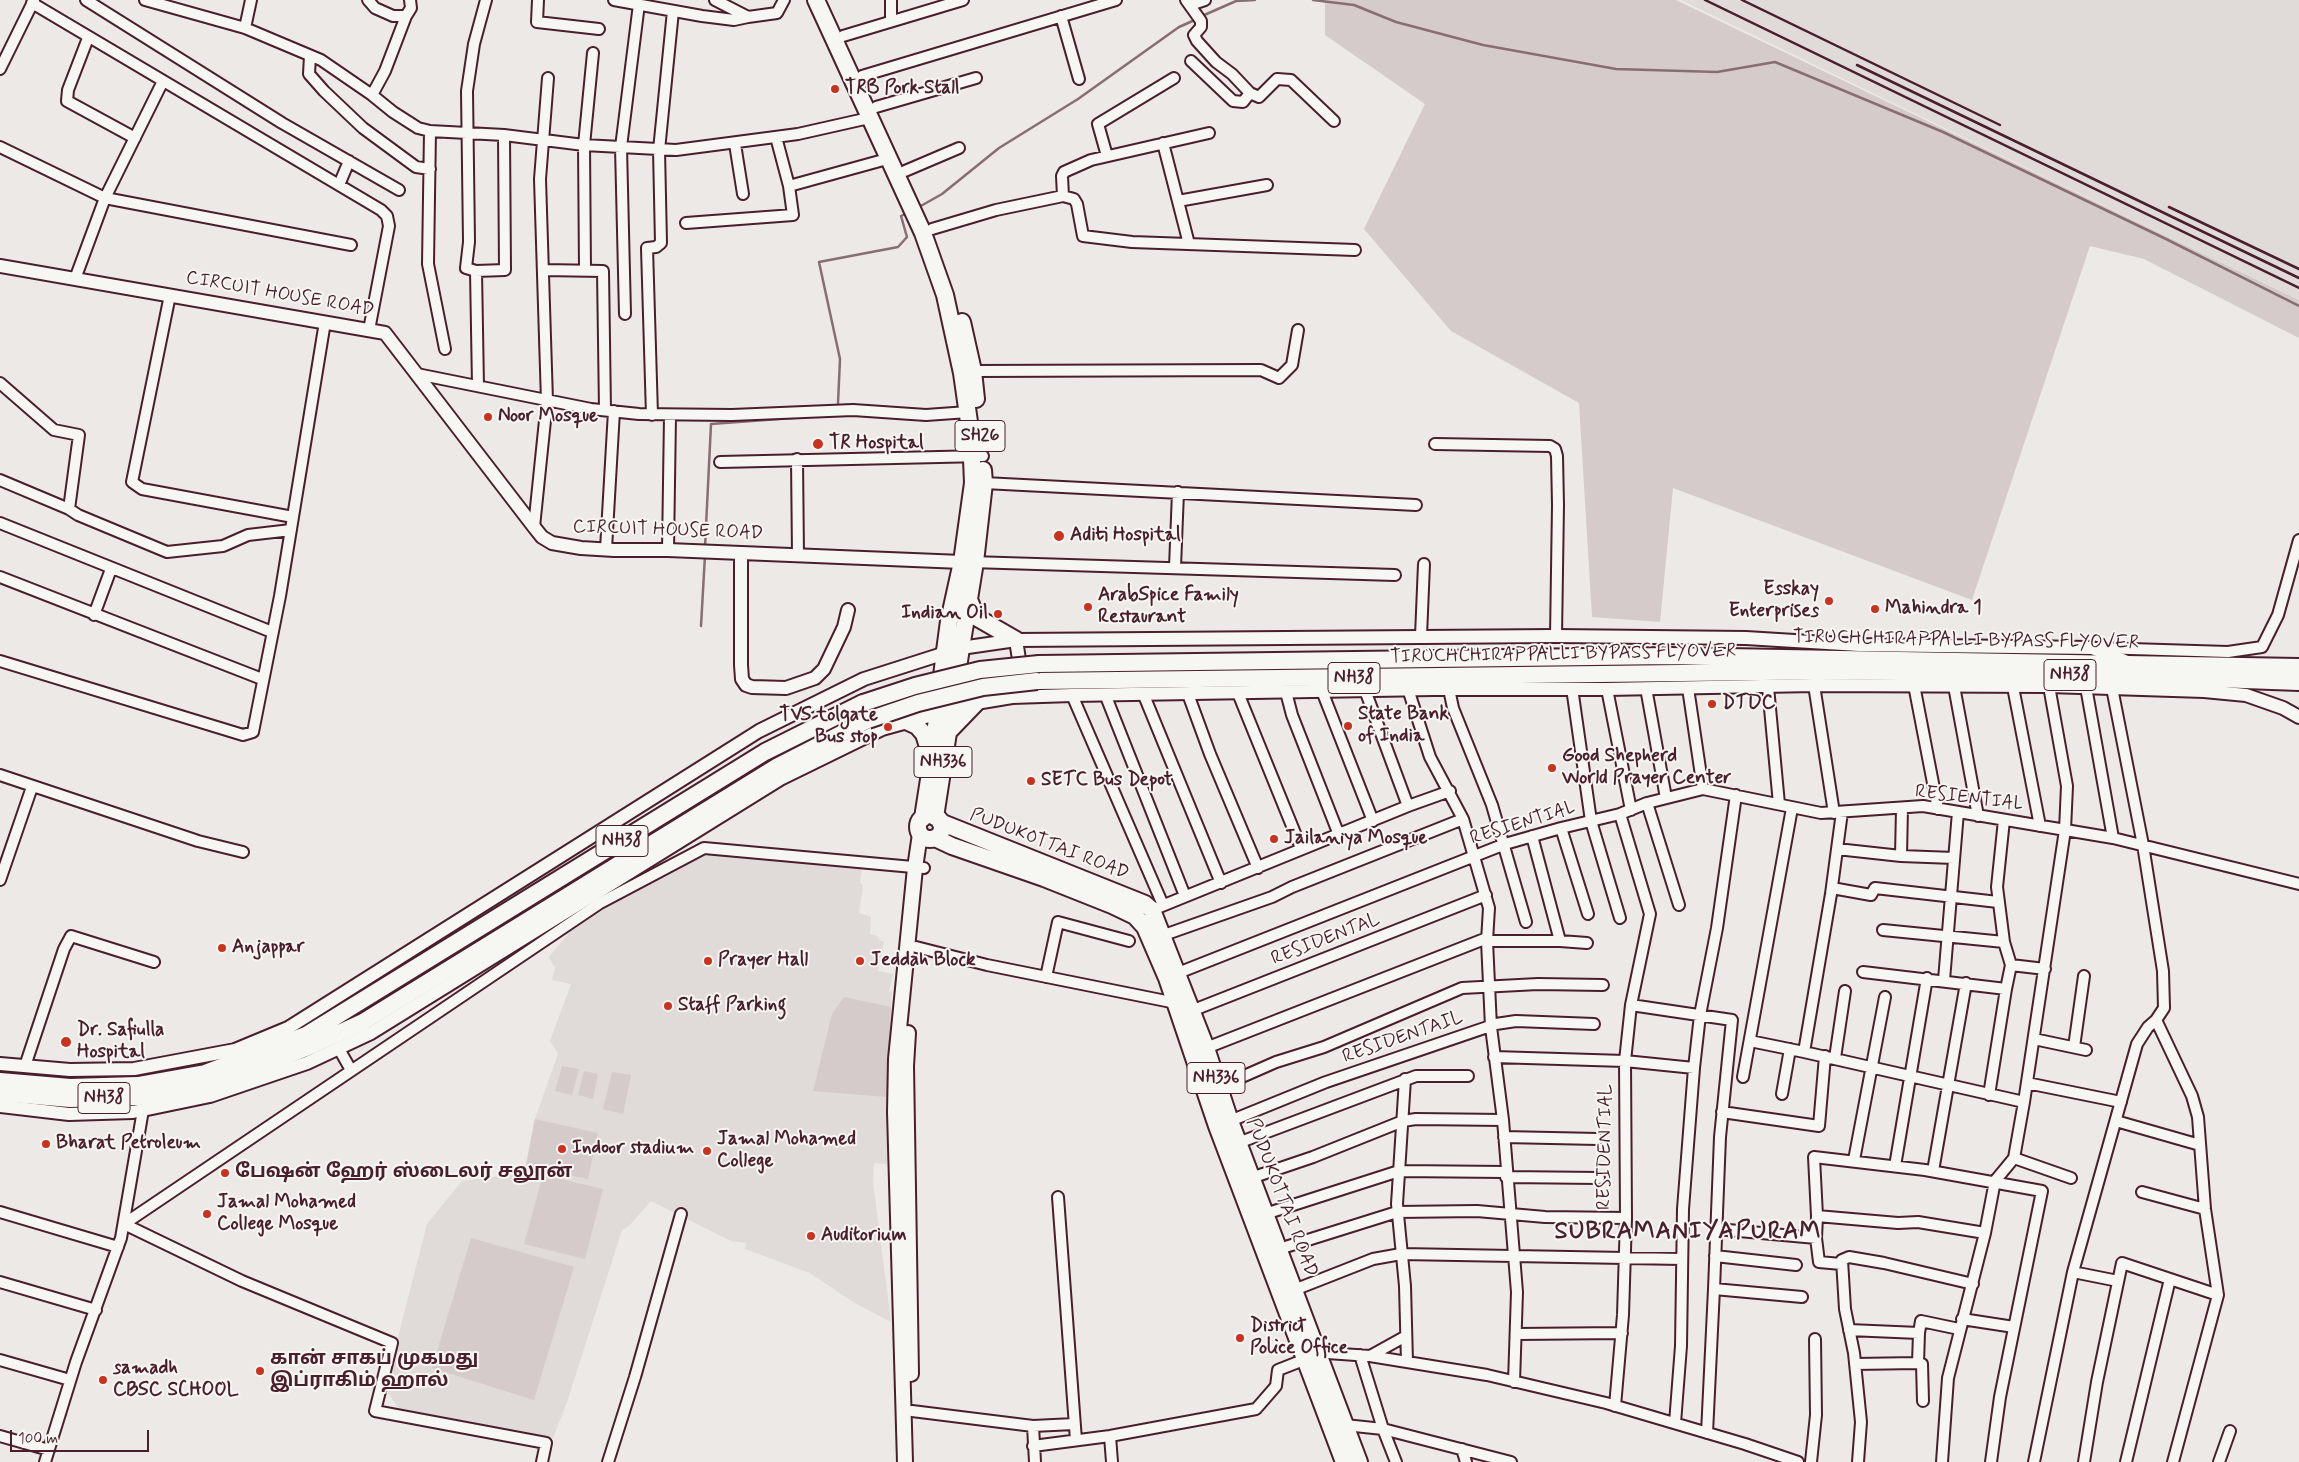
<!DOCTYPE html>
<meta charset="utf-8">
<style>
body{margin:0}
#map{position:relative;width:2299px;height:1462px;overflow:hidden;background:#ece9e6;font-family:Mynerve,sans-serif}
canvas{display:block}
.scale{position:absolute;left:10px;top:1430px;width:139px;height:22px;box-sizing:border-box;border:2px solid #4a1f2b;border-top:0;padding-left:6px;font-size:15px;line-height:18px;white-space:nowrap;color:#4a1f2b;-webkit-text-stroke:4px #f6f6f2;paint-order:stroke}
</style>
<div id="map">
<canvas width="2299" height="1462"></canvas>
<div class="scale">100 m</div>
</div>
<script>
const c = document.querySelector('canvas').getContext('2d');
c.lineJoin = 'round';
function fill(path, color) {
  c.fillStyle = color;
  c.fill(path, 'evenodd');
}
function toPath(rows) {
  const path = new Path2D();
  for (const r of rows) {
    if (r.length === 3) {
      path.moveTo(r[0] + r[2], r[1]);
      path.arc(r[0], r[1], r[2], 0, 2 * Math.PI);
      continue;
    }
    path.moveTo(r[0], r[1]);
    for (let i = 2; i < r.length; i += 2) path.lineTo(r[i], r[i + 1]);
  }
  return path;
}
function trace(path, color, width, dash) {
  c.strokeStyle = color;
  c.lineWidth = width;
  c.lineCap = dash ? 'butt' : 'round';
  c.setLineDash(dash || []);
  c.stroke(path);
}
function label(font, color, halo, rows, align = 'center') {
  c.font = font + ' Mynerve,"Noto Sans Tamil",sans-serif';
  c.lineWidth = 4;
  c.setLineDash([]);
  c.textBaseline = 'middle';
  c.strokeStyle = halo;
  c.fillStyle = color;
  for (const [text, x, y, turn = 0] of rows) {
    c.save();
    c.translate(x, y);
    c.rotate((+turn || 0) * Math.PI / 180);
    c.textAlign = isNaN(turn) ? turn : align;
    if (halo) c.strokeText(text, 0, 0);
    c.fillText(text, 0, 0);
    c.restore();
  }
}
const built = toPath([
 [1681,0,2299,0,2299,300],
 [696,852,862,867,860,882,863,886,859,913,871,917,870,934,877,936,879,940,884,942,878,971,893,974,889,991,892,992,886,1075,887,1164,874,1163,873,1182,891,1322,853,1302,810,1273,745,1249,746,1243,731,1241,651,1201,629,1226,622,1230,567,1402,553,1438,401,1412,385,1388,427,1224,462,1181,524,1173,534,1122,558,1054,550,1041,571,984,552,980,555,968,549,957,570,932,627,894]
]);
const green = toPath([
 [1325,0,1676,0,2299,300,2299,338,2144,259,2090,246,1972,600,1673,488,1660,622,1592,617,1579,403,1451,331,1364,229,1425,104,1325,35],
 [844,997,891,1007,887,1097,813,1091,832,1014],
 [562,1066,579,1069,572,1095,555,1091],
 [584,1071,598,1074,593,1099,578,1095],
 [612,1072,631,1075,623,1114,603,1109],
 [535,1119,598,1133,588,1179,526,1166],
 [543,1175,603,1189,585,1259,524,1244],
 [471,1238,574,1267,534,1400,432,1368]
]);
const stream = toPath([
 [1313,0,1354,5,1396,22,1483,45,1616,69,1717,72,1775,62,1943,132,2166,239,2299,306],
 [1202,16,1236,1,1255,0],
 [919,207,942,194,999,148,1078,99,1179,27,1197,19],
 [838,403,840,359,819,262,898,247,907,237,901,216,907,213],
 [705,547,711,424,820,416],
 [701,626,705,555]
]);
const minor = toPath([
 [86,0,282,123,399,190],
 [145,0,245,28,321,60,372,95,393,112,418,128,430,131,504,135,584,145,676,150,798,134,869,118],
 [368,0,375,8,393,16,406,16,411,8,410,0],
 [538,0,537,22,599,29],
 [614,0,702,16,734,20,748,17],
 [715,0,748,17,777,13,784,0],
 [1186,0,1201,21,1201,27,1194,35,1197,41,1216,62,1232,74,1250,93,1259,97,1277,79,1291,80,1334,121],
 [32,3,381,210,387,216,389,226,369,330],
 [1190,5,1205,0],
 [1061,16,1079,79],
 [891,21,891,0],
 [245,28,251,0],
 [843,36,963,0],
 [88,38,68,90,67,101,135,138],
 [310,56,309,74,324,91,363,128,416,167,430,169],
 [1191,61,1233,101,1243,102,1250,93],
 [0,69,34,0],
 [862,76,1116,0],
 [372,95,385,71,406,16],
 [876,107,976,78],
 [430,131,428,264,445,349],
 [776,137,789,186],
 [1163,143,1189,244],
 [735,144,743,194],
 [0,147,105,198,351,245],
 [1107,156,1098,124,1174,78],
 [905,171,959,148],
 [339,185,349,161],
 [1063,196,1074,199,1077,204,1083,236,1132,242,1355,250],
 [1178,201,1267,185],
 [686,223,793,215,789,186,887,159],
 [932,229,996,210,1063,196,1062,176,1064,172,1091,160,1209,133],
 [543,270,603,271,605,410],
 [585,270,584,145,593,53],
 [476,271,505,270,504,135],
 [75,279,105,198,163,81],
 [170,295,132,482,142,489,293,517],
 [625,314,621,147,639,4],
 [973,371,1261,370,1279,378,1292,365,1298,330],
 [417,374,591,409,639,414,732,415,853,410,926,415,968,412],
 [0,383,54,430,79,435,69,509,78,515,167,552,223,546,248,535,291,530],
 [478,386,476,271,466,268,469,242,467,91,474,44,486,0],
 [652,415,647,248,656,247,661,243,659,150,673,11],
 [1435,444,1550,446,1555,449,1557,456,1558,505,1556,636],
 [797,459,798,555],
 [720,462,983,456],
 [0,480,69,509],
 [984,483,1416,505],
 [0,523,272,632],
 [534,527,547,401,540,179,548,78],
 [606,549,614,411],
 [668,550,670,416],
 [971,562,1395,575],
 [1175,567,1178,492],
 [0,577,262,679],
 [94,615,111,569],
 [1421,636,1424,564],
 [2098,648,2228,652,2262,647,2278,615,2299,540],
 [0,661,243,735,253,732,280,596,325,322],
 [1814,685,1834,813],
 [1914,685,1938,809],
 [1954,686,1978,816],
 [1768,687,1779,804],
 [2013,687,2040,826],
 [2086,687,2113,838],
 [1572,688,1591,821,1620,918],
 [1646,688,1666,798],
 [1688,688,1703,789],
 [2112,688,2143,845,2163,971,2164,1008,2156,1020,2192,1096,2198,1117,2205,1209,2218,1295,2173,1462],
 [1408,689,1430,757,1463,819,1489,908,1487,941,1491,1027,1503,1120,1517,1292,1514,1382],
 [1449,689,1453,708,1492,805,1526,922],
 [1607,689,1631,810],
 [1322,691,1373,821],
 [1286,692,1292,715,1339,835],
 [1143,693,1221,883],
 [1238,693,1301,848],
 [1105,694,1185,896],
 [1188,694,1210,754,1258,868],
 [1072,695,1163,905],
 [0,775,198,841,243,852],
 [1647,803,1679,905],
 [1408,806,1450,791],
 [1842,812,1831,894,1804,1052,2024,1102,2065,830,2067,786,2049,686],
 [2004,820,1997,887,2004,942,2011,965,2045,969],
 [1561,828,1588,914],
 [1532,836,1560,941],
 [1837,849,1901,856,1954,858],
 [1901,856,1902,808],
 [0,880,32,787],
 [1832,888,1871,895,1875,888,1998,902],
 [1152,910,1408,806,1365,690],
 [1883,930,2004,942],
 [1164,935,1272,897,1292,887,1463,819],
 [1487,941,1560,941,1587,943],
 [916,947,987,965,1176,1003],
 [1863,972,2006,989,1989,1095],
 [1178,973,1505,844,1561,828,1620,814,1647,803,1703,789,1821,813,1923,806,2113,838,2299,884],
 [1046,977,1058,922,1129,941],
 [1944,980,1958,812],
 [2006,989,2011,965],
 [1631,1005,1732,1020,1720,1137,1714,1289],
 [1186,1013,1486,895],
 [2034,1039,2086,1050],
 [1750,1041,1804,1052],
 [2074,1047,2084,976],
 [1206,1048,1487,938],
 [339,1049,351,1070],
 [1494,1057,1625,1061,1694,1068],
 [1835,1058,1845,991],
 [25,1066,64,949,71,936,154,962],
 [1743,1077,1792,808],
 [1405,1079,1397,1204,1405,1286,1407,1362],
 [2027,1083,2121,1102],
 [1219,1087,1276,1062,1324,1047,1462,988,1538,984,1603,985],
 [1782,1094,1790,1049],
 [2024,1102,2014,1158,2071,1178],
 [1722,1112,1819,1126,1825,1056],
 [1230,1121,1326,1082,1496,1024,1516,1021,1594,1024],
 [2116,1121,2200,1145],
 [1504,1137,1598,1139],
 [1238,1143,1416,1076,1468,1076],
 [1854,1160,1885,997],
 [1895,1166,1927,978],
 [1933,1171,1966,983],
 [1506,1177,1599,1178],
 [1251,1178,1313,1157,1403,1121,1416,1119,1503,1120],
 [2142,1192,2205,1209],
 [1058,1197,1076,1440],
 [0,1212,118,1247],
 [1265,1214,1399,1171,1505,1172],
 [124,1224,600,903,704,848,924,868],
 [124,1224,242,1281,392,1343,375,1411,546,1443,542,1462],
 [1717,1229,1816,1238,1817,1216],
 [1985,1233,1995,1181,2014,1158],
 [1816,1238,1819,1262,1841,1264],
 [1279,1249,1397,1212,1477,1211,1545,1217,1626,1218],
 [1715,1256,1796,1265],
 [2073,1272,2118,1281],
 [0,1282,96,1310],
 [1294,1290,1373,1259,1401,1254,1682,1259],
 [1962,1319,2014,1327],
 [1849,1330,1919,1333,1918,1363,1922,1364,1923,1401],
 [1919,1333,1921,1321,1959,1329],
 [1517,1334,1622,1333],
 [1313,1352,1370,1356,1487,1375,1606,1403,1745,1444,1798,1462],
 [1370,1356,1406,1336],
 [0,1360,70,1380],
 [1855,1364,1918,1363],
 [1615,1406,1623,1315,1626,1218,1625,1061,1631,1005,1650,914,1620,814],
 [912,1411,1033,1426,1074,1424],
 [1675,1423,1681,1346,1683,1209,1694,1068,1700,1015,1717,928,1736,795],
 [1345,1425,1383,1429,1360,1355],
 [1033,1426,1035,1462],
 [1707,1433,1714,1289,1802,1297],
 [0,1436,49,1450],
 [1110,1436,1112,1462],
 [1033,1446,1110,1436,1256,1409,1276,1386,1278,1370,1306,1359],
 [1462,1449,1466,1462],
 [45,1462,76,1362,121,1238,143,1110],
 [608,1462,635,1377,681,1214],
 [1396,1462,1383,1429,1511,1462],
 [1811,1462,1816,1415,1815,1339],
 [1858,1462,1861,1422,1854,1353,1845,1309,1842,1260,1849,1257,1884,1263,1973,1284],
 [1942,1462,1948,1378,1985,1233,1918,1222,1898,1223,1817,1216,1814,1157,1925,1170,2042,1191,2000,1397,1991,1462],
 [2034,1462,2073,1272,2137,1044,2148,1027,2156,1020],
 [2084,1462,2097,1382,2122,1263,2218,1295],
 [2126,1462,2170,1279],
 [2219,1462,2230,1431]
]);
const tertiary = toPath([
 [0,266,385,333,534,527,542,537,552,543,581,548,614,550,668,550,962,562],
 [741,553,741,665,742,679,746,685,752,687,786,688,815,678,824,669,844,627,848,610],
 [1016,640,1024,692],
 [0,1064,70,1070,134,1069,235,1050,288,1028,759,731,864,679,961,648,1016,640,1556,636,1746,638,1859,645,2092,648,2125,661],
 [0,1106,69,1114,133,1112,210,1096,307,1063,371,1033,782,778,882,729,976,703,1012,697,1072,695,1433,689,1607,689,1814,685,2049,686,2204,691,2246,695,2283,708,2299,717]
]);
const secondary = toPath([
 [908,1033,906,1066,911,1374],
 [905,1462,895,1112,896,1059,915,868,920,834]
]);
const primary = toPath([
 [816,0,923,233,945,295,962,373,971,436,973,483,962,562,949,621,945,651],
 [962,322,973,371,976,399],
 [970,602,976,617,1016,640],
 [961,648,975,562,984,483,983,470]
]);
const trunk = toPath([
 [1039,664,1669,656,2299,667],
 [1037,681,1842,671,2135,676,2299,682],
 [906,721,917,726,924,734,930,753],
 [950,730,976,703],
 [930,827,12],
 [935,817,961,648],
 [923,818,932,760,945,651],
 [940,822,1145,904,1152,910,1206,1048,1230,1121,1359,1462],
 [935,838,952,846,1044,878,1112,905,1135,916,1145,927,1167,978,1217,1126,1344,1462],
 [0,1081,70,1087,138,1085,205,1073,306,1035,765,752,863,703],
 [0,1093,70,1099,140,1097,207,1085,247,1072,313,1045,363,1022,778,766,868,720]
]);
const rail = toPath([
 [1705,0,2299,288],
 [1742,0,2000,125],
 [1857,65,2299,278],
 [2169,207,2299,269]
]);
const trunkBridge = toPath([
 [863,703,915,686,980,670,1039,664],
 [868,720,918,703,983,687,1037,681]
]);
const markers = [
 [835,89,5,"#c8321e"],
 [488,417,5,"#c8321e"],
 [818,444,6,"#c8321e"],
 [1059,536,6,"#c8321e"],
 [1829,601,5,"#c8321e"],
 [1088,607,5,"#c8321e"],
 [1875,609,5,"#c8321e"],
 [998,614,5,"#c8321e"],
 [1712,704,5,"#c8321e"],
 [1348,726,5,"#c8321e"],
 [888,727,5,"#c8321e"],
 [1552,768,5,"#c8321e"],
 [1031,781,5,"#c8321e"],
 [1274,839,5,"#c8321e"],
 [222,948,5,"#c8321e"],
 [708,961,5,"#c8321e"],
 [860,961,5,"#c8321e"],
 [668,1006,5,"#c8321e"],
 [66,1042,6,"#c8321e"],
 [46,1144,5,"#c8321e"],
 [562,1149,5,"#c8321e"],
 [707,1151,5,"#c8321e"],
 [225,1173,5,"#c8321e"],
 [207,1214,5,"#c8321e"],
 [811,1236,5,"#c8321e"],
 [1240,1338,5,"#c8321e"],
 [260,1371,5,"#c8321e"],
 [103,1380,5,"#c8321e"]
];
const shields = [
 [980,436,50],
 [2070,675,52],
 [1354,678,52],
 [943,762,58],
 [622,841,52],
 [1216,1078,58],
 [104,1098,52]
];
const shieldNames = [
 ["SH26",980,436],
 ["NH38",2070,675],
 ["NH38",1354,678],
 ["NH336",943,762],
 ["NH38",622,841],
 ["NH336",1216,1078],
 ["NH38",104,1098]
];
const poiNames = [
 ["TRB Pork Stall",845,89],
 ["Noor Mosque",498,417],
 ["TR Hospital",829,444],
 ["Aditi Hospital",1070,536],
 ["Esskay",1819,590,"right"],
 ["Enterprises",1819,612,"right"],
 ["ArabSpice Family",1098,596],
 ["Restaurant",1098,618],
 ["Mahindra 1",1885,609],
 ["Indian Oil",988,614,"right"],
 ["DTDC",1722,704],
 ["State Bank",1358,715],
 ["of India",1358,737],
 ["TVS tolgate",878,716,"right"],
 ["Bus stop",878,738,"right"],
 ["Good Shepherd",1562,757],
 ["World Prayer Center",1562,779],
 ["SETC Bus Depot",1041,781],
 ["Jailaniya Mosque",1284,839],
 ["Anjappar",232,948],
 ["Prayer Hall",718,961],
 ["Jeddah Block",870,961],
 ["Staff Parking",678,1006],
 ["Dr. Safiulla",77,1031],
 ["Hospital",77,1053],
 ["Jamal Mohamed",717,1140],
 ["College",717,1162],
 ["Bharat Petroleum",56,1144],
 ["Indoor stadium",572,1149],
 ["பேஷன் ஹேர் ஸ்டைலர் சலூன்",235,1173],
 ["Jamal Mohamed",217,1203],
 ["College Mosque",217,1225],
 ["Auditorium",821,1236],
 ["District",1250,1327],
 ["Police Office",1250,1349],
 ["கான் சாகப் முகமது",270,1360],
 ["இப்ராகிம் ஹால்",270,1382],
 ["samadh",113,1369],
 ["CBSC SCHOOL",113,1391]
];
const streetNames = [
 ["CIRCUIT HOUSE ROAD",280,295,10],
 ["CIRCUIT HOUSE ROAD",668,531,2],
 ["TIRUCHCHIRAPPALLI BYPASS FLYOVER",1966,641,1],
 ["TIRUCHCHIRAPPALLI BYPASS FLYOVER",1563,655,-1],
 ["RESIENTIAL",1969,799,7],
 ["RESIENTIAL",1523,824,-17],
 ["PUDUKOTTAI ROAD",1049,845,21],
 ["RESIDENTAL",1326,940,-21],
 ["RESIDENTAIL",1403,1038,-19],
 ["RESIDENTIAL",1606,1147,-89],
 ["PUDUKOTTAI ROAD",1281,1198,69]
];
const districtNames = [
 ["SUBRAMANIYAPURAM",1688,1233]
];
fill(built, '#e0dad8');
fill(green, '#d4cbca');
trace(stream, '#886e73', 2.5);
trace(minor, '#4a1f2b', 14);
trace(tertiary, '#4a1f2b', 16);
trace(secondary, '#4a1f2b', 18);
trace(primary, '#4a1f2b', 20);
trace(trunk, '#4a1f2b', 20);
trace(minor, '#f6f6f2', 10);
trace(tertiary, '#f6f6f2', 12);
trace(secondary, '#f6f6f2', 14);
trace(primary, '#f6f6f2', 16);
trace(trunk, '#f6f6f2', 16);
trace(rail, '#4a1f2b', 2.5);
trace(trunkBridge, '#4a1f2b', 20, []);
trace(trunkBridge, '#f6f6f2', 16);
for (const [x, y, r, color] of markers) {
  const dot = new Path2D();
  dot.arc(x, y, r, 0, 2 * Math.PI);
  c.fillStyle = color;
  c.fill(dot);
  trace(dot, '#f6f6f2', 2);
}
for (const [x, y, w] of shields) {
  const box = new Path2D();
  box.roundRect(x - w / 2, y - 15.5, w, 31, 4);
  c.fillStyle = '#f6f6f2';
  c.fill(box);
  trace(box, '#4a1f2b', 1);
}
label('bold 18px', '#4a1f2b', null, shieldNames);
label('bold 19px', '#4a1f2b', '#f6f6f2', poiNames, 'left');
label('19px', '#4a1f2b', '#f6f6f2', streetNames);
c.letterSpacing = '1px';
label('bold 24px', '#4a1f2b', '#f6f6f2', districtNames);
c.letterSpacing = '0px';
</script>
